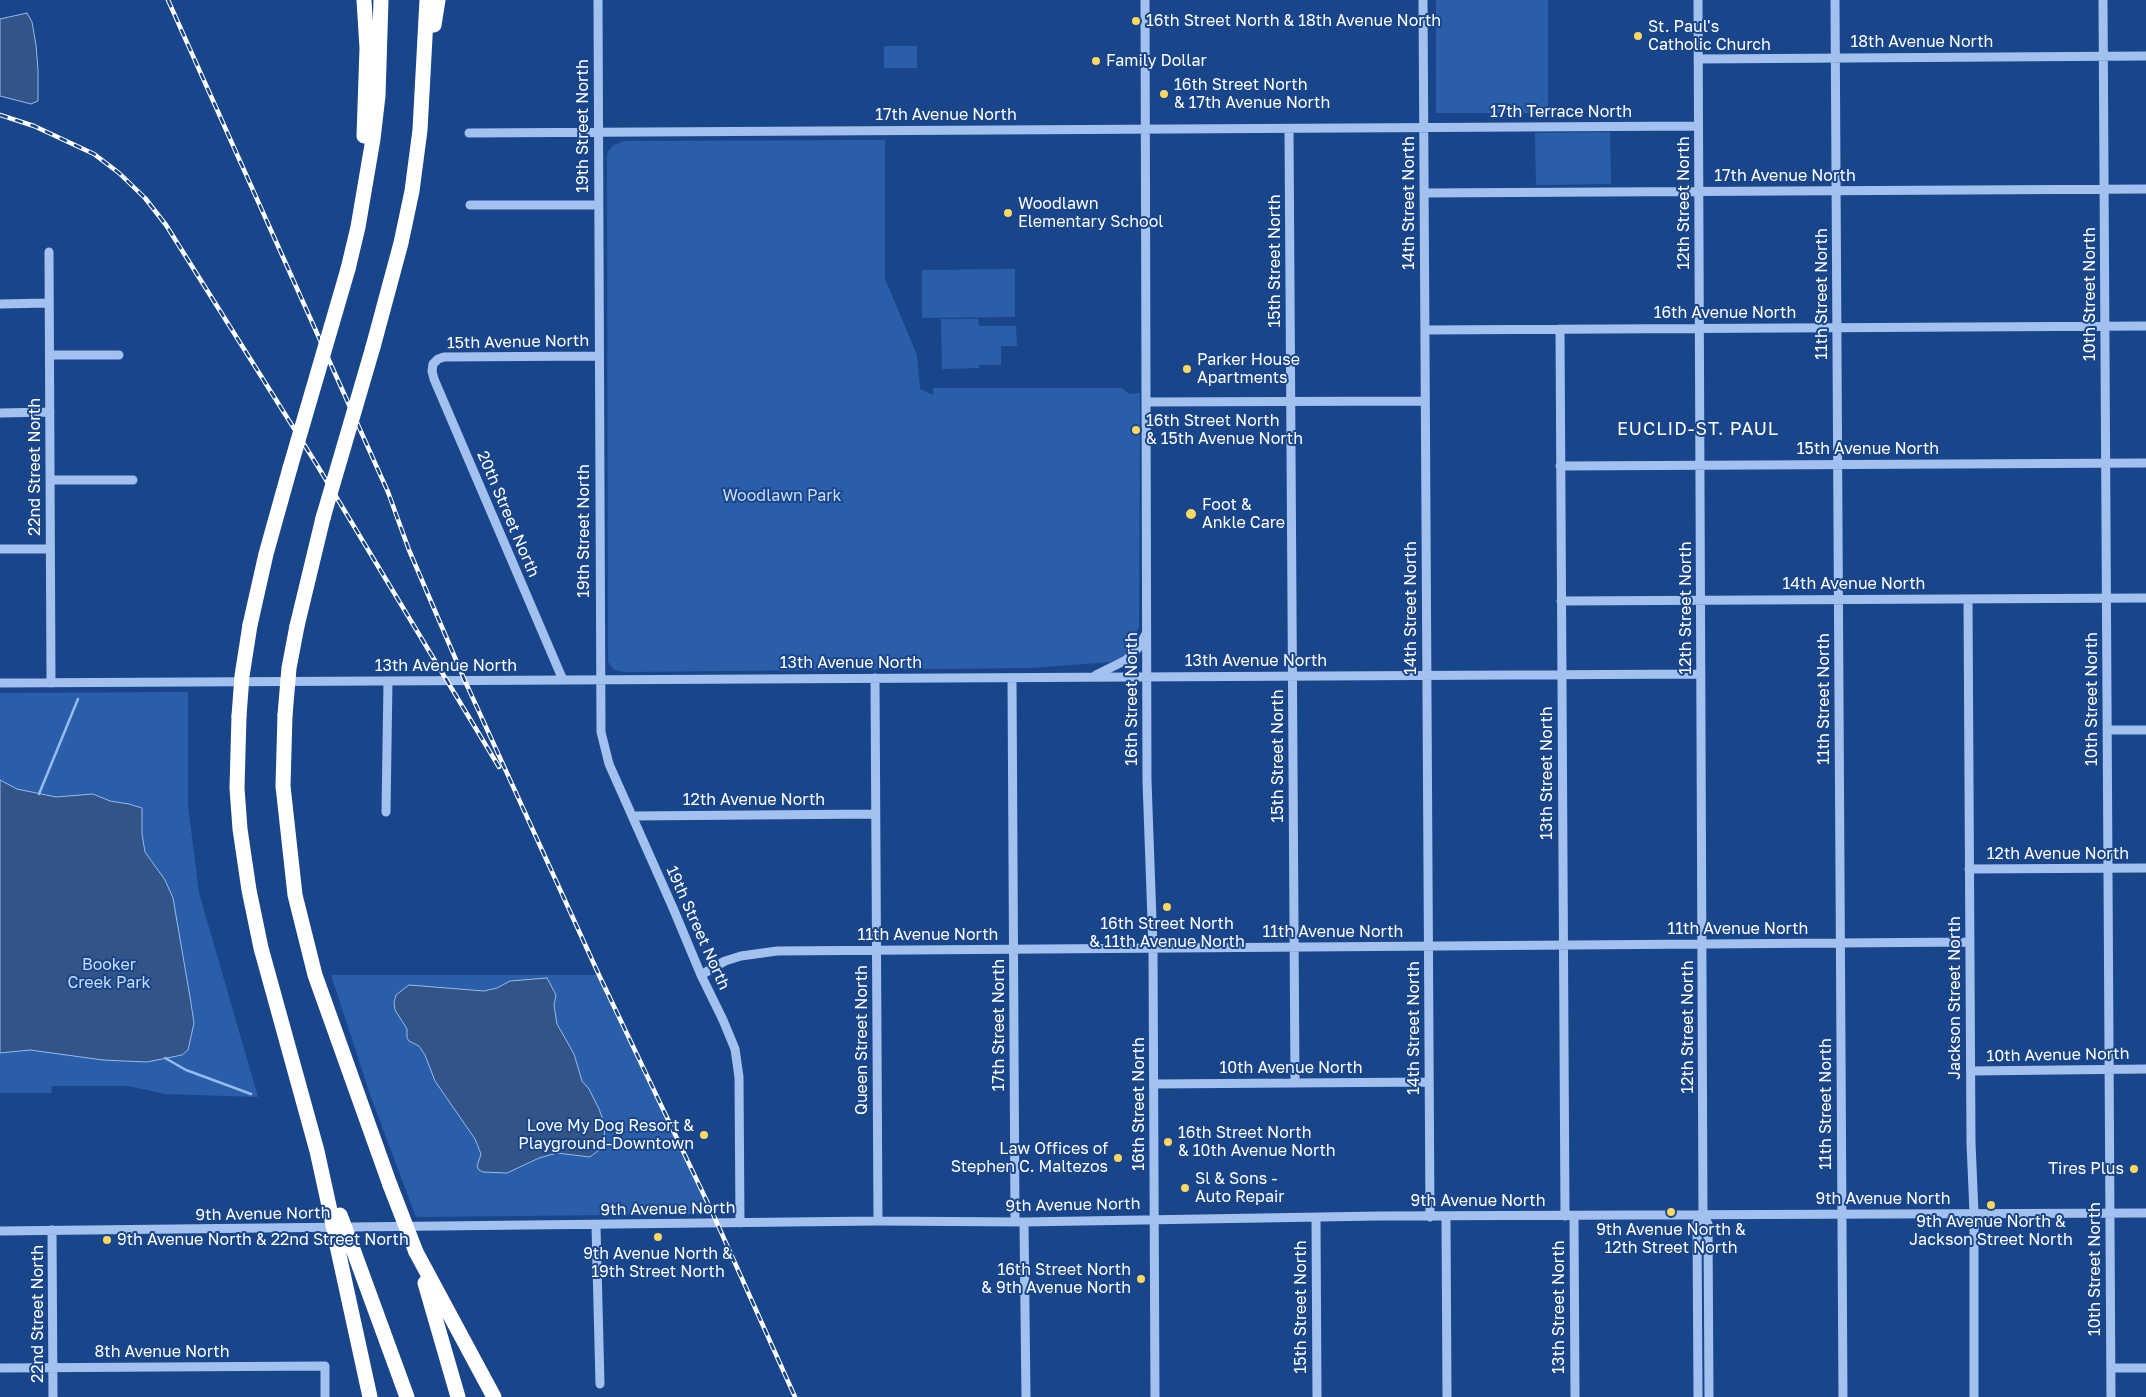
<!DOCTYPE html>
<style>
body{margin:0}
canvas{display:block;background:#19458b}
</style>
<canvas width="2146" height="1397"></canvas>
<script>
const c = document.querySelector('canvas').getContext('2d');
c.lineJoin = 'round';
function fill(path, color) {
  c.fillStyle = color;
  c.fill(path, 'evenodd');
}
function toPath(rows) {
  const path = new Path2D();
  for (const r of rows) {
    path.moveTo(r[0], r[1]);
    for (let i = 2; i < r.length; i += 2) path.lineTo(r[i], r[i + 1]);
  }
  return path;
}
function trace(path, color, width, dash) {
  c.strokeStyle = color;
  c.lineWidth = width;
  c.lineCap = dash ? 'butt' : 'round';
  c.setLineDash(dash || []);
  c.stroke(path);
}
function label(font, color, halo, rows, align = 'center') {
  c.font = font + ' "Golos Text",sans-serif';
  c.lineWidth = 4;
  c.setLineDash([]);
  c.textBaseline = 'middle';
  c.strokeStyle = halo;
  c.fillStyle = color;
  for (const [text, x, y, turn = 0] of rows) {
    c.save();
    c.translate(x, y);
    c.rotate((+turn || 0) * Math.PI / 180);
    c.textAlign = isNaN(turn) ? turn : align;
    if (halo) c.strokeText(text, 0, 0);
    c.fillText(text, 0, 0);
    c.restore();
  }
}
const green = toPath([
 [1436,0,1548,0,1548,113,1436,113],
 [884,46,917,46,917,68,884,68],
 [1610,132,1611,184,1536,185,1535,133],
 [885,140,885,279,917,355,920,389,933,395,933,388,1122,388,1129,394,1140,393,1139,626,1131,648,1122,657,1111,662,1031,668,624,672,614,670,608,662,607,155,609,150,614,145,624,141],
 [1015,269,1015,317,922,318,922,270],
 [941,319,978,319,979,326,1016,326,1017,346,1001,346,1001,365,979,365,979,368,942,369],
 [188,692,188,805,199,893,258,1097,165,1094,128,1086,52,1086,51,1093,0,1093,0,693],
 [331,975,599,975,713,1214,416,1217,371,1097]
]);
const water = toPath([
 [27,13,32,22,36,45,38,70,38,101,31,104,0,96,0,19,27,13],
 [0,780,17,789,56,797,93,794,110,801,129,804,142,808,142,834,145,852,165,880,173,898,190,997,194,1023,188,1050,182,1055,147,1062,103,1060,30,1050,0,1053,0,780],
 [547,978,556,995,554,1005,557,1024,574,1054,582,1081,589,1089,599,1109,605,1125,604,1139,599,1150,590,1157,557,1153,539,1158,507,1173,483,1172,479,1170,477,1166,481,1154,475,1139,435,1081,425,1055,419,1046,409,1041,407,1038,407,1029,395,1010,394,1002,396,995,409,985,484,991,497,988,510,981,547,978]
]);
const stream = toPath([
 [39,794,78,699],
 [165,1058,186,1070,251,1094]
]);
const minor = toPath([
 [598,0,601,732,609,764,673,908,701,975,723,1020,735,1049,739,1077,740,1223],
 [1145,0,1147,781,1153,948,1155,1397],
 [1423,0,1430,1217],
 [1698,0,1703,1215,1708,1224,1709,1397],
 [1835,0,1843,1397],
 [2103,0,2111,1397],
 [1698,59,2146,56],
 [1289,129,1295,1083],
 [469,133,1698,126],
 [1424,193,2146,189],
 [470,205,598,205],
 [49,252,51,683],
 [0,304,49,303],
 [1560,329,1565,1216],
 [1425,330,2146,326],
 [50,355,119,355],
 [1146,402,1425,401],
 [0,413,50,412],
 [1560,466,2146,463],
 [50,480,133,480],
 [0,549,50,549],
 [1968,599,1971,1143,1974,1213,1974,1397],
 [1561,601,2146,598],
 [1096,675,1126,660,1138,648,1146,634],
 [875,678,878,1221],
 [1012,678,1015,1222],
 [563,680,434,379,432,371,433,364,438,359,444,357,598,356],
 [0,683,1701,674],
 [2107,730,2146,730],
 [386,812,388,681],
 [632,816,875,814],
 [1969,869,2146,868],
 [701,975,725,961,741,956,777,951,1970,942],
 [1971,1071,2146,1069],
 [1154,1084,1429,1082],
 [1574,1216,1575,1397],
 [1446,1217,1447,1397],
 [1316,1218,1317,1397],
 [1024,1222,1026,1397],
 [596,1226,600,1384],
 [52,1230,53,1397],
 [0,1231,878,1221,1024,1222,1379,1216,2146,1213],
 [0,1368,325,1366,325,1397],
 [2111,1368,2146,1368],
 [1698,1397,1697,1223,1703,1215]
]);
const highway = toPath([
 [364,0,367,48,364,136],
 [434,25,438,0],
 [348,269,358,227,373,139,378,96,381,0],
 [373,347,401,243,412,191,420,130,427,0],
 [250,625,266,554,290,468],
 [297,626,323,518],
 [285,715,283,786,295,895,315,975,390,1185],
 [239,716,237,788,240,829,249,890,261,948,317,1151,331,1215],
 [336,1241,370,1397],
 [350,1241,407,1397],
 [416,1252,494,1397],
 [425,1283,458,1397]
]);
const rail = toPath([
 [168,0,388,492,409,550,465,681,599,975,713,1214,795,1397],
 [0,115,34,126,94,154,119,173,145,198,166,225,317,465,499,767]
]);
const highwayBridge = toPath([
 [290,468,348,269],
 [323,518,373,347],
 [285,715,289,668,297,626],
 [239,716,242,676,250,625],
 [390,1185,416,1252],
 [331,1215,336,1241],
 [340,1215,350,1241]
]);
const markers = [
 [1136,21,5,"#ffd85f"],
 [1638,36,5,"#ffd85f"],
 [1096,61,5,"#ffd85f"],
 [1164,94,5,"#ffd85f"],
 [1008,213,5,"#ffd85f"],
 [1187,369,5,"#ffd85f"],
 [1136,430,5,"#ffd85f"],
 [1191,514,6,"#ffd85f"],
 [1167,907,5,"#ffd85f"],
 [704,1135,5,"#ffd85f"],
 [1168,1142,5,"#ffd85f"],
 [1118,1158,5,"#ffd85f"],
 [2134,1169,5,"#ffd85f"],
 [1185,1188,5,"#ffd85f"],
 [1991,1205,5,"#ffd85f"],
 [1671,1212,5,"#ffd85f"],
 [658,1237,5,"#ffd85f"],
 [107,1240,5,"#ffd85f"],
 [1141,1279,5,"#ffd85f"]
];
const poiNames = [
 ["16th Street North & 18th Avenue North",1146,21],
 ["St. Paul's",1648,27],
 ["Catholic Church",1648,45],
 ["Family Dollar",1106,61],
 ["16th Street North",1174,85],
 ["& 17th Avenue North",1174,103],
 ["Woodlawn",1018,204],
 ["Elementary School",1018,222],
 ["Parker House",1197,360],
 ["Apartments",1197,378],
 ["16th Street North",1146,421],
 ["& 15th Avenue North",1146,439],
 ["Foot &",1202,505],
 ["Ankle Care",1202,523],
 ["16th Street North",1167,924,"center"],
 ["& 11th Avenue North",1167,942,"center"],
 ["Love My Dog Resort &",694,1126,"right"],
 ["Playground-Downtown",694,1144,"right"],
 ["16th Street North",1178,1133],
 ["& 10th Avenue North",1178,1151],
 ["Law Offices of",1108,1149,"right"],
 ["Stephen C. Maltezos",1108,1167,"right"],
 ["Tires Plus",2124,1169,"right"],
 ["Sl & Sons -",1195,1179],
 ["Auto Repair",1195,1197],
 ["9th Avenue North &",1991,1222,"center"],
 ["Jackson Street North",1991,1240,"center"],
 ["9th Avenue North &",1671,1230,"center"],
 ["12th Street North",1671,1248,"center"],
 ["9th Avenue North & 22nd Street North",117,1240],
 ["9th Avenue North &",658,1254,"center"],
 ["19th Street North",658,1272,"center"],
 ["16th Street North",1131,1270,"right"],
 ["& 9th Avenue North",1131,1288,"right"]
];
const streetNames = [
 ["18th Avenue North",1922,42],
 ["17th Terrace North",1561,112],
 ["17th Avenue North",946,115],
 ["19th Street North",583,126,-90],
 ["17th Avenue North",1785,176],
 ["14th Street North",1409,203,-90],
 ["12th Street North",1684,203,-90],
 ["15th Street North",1275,261,-90],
 ["11th Street North",1822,294,-90],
 ["10th Street North",2090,294,-90],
 ["16th Avenue North",1725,313],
 ["15th Avenue North",518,342,-1],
 ["15th Avenue North",1868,449],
 ["22nd Street North",35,467,-90],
 ["20th Street North",508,514,67],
 ["19th Street North",584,531,-90],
 ["14th Avenue North",1854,584],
 ["14th Street North",1411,608,-90],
 ["12th Street North",1686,608,-90],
 ["13th Avenue North",1256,661],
 ["13th Avenue North",851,663],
 ["13th Avenue North",446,666],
 ["16th Street North",1132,699,-90],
 ["11th Street North",1824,699,-90],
 ["10th Street North",2092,699,-90],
 ["15th Street North",1278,756,-90],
 ["13th Street North",1547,773,-90],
 ["12th Avenue North",754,800],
 ["12th Avenue North",2058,854],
 ["19th Street North",698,928,66],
 ["11th Avenue North",1738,929],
 ["11th Avenue North",1333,932],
 ["11th Avenue North",928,935],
 ["Jackson Street North",1955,998,-90],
 ["17th Street North",999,1025,-90],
 ["12th Street North",1688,1027,-90],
 ["14th Street North",1414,1028,-90],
 ["Queen Street North",862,1040,-90],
 ["10th Avenue North",2058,1055,-1],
 ["10th Avenue North",1291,1068],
 ["16th Street North",1139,1104,-90],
 ["11th Street North",1826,1104,-90],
 ["9th Avenue North",1883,1199],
 ["9th Avenue North",1478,1201],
 ["9th Avenue North",1073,1205,-1],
 ["9th Avenue North",668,1209,-1],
 ["9th Avenue North",263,1214,-1],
 ["10th Street North",2095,1269,-90],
 ["15th Street North",1301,1307,-90],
 ["13th Street North",1559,1307,-90],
 ["22nd Street North",38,1314,-90],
 ["8th Avenue North",162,1352]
];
const parkNames = [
 ["Woodlawn Park",782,496],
 ["Booker",109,965],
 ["Creek Park",109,983]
];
const neighbourhoodNames = [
 ["EUCLID-ST. PAUL",1698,429]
];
fill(green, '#2b5ea9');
fill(water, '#335487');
trace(water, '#95bbf0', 1);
trace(stream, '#95bbf0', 2.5);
trace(minor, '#a2c1ee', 9);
trace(highway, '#fff', 15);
trace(rail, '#fff', 4.5);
trace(rail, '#19458b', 2.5, [8]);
trace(highwayBridge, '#fff', 15);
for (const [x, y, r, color] of markers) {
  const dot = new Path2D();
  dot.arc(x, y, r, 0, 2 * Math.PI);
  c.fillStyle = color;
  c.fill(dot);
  trace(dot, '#19458b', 2);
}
label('16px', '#fff', '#19458b', poiNames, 'left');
label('16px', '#fff', '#19458b', streetNames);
label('16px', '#c8ddfa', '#19458b', parkNames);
c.letterSpacing = '1px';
label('18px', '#fff', '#19458b', neighbourhoodNames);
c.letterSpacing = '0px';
</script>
